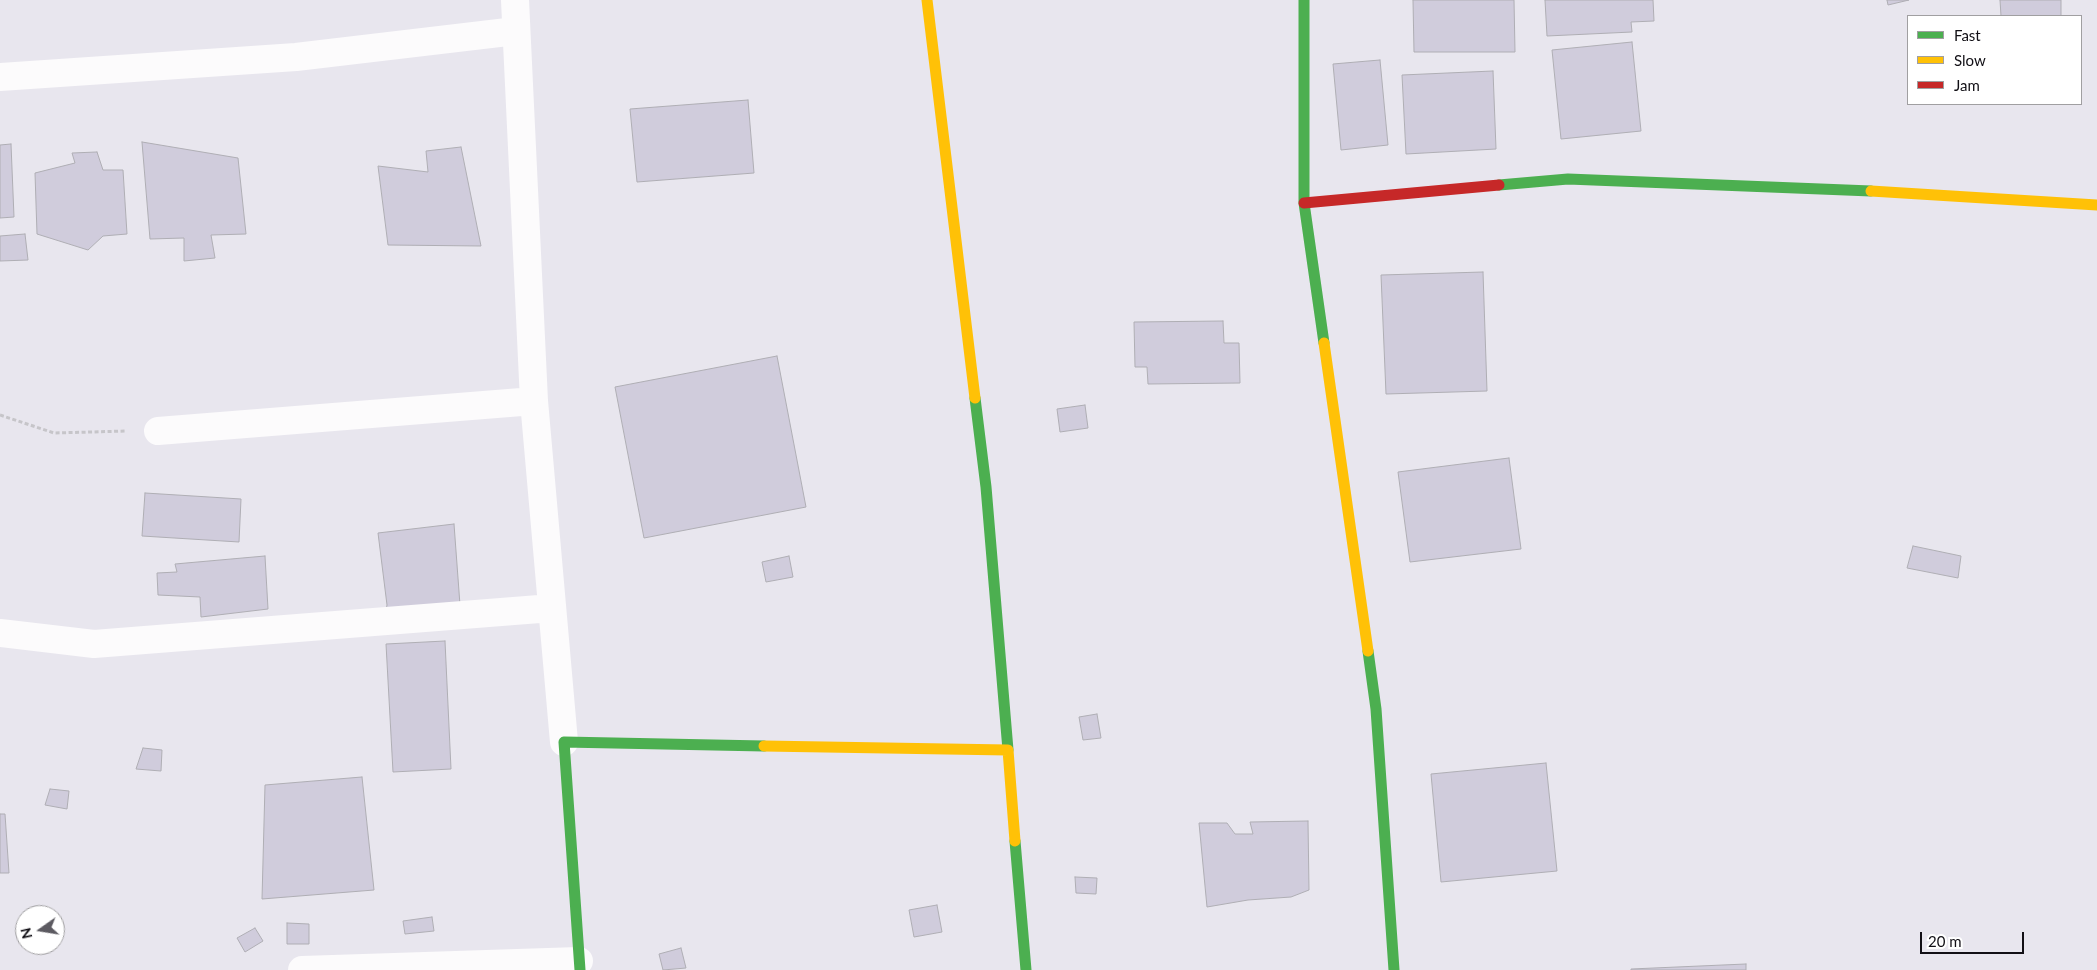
<!DOCTYPE html>
<style>
body{margin:0}
#map{position:relative;width:2097px;height:970px;overflow:hidden;background:#e8e6ee;font-family:Lato,sans-serif}
canvas{display:block}
.legend{position:absolute;left:1907px;top:15px;width:175px;height:90px;box-sizing:border-box;background:#fff;border:1px solid #a09fa1;margin:0;padding:6px 9px;list-style:none;font-size:15px;color:#110f15}
.legend li{display:flex;align-items:center;gap:10px;height:25px}
.legend b{width:25px;border:1px solid #a09fa1}
.north{position:absolute;left:15px;top:905px;width:50px;height:50px;box-sizing:border-box;background:#fff;border:1px solid #a09fa1;border-radius:50%;rotate:257deg;font-size:14px;font-weight:700;line-height:20px;text-align:center;color:#110f15}
.north::after{content:'';display:block;margin:auto;width:18px;height:22px;background:#5c5a61;clip-path:polygon(50% 0,100% 100%,50% 72%,0 100%)}
.scale{position:absolute;left:1920px;top:932px;width:104px;height:22px;box-sizing:border-box;border:2px solid #110f15;border-top:0;padding-left:6px;font-size:15px;line-height:18px;white-space:nowrap;color:#110f15;-webkit-text-stroke:4px #fff;paint-order:stroke}
</style>
<div id="map">
<canvas width="2097" height="970"></canvas>
<ul class="legend">
<li><b style="height:6px;background:#4caf50"></b>Fast</li>
<li><b style="height:6px;background:#ffc107"></b>Slow</li>
<li><b style="height:6px;background:#c62828"></b>Jam</li>
</ul>
<div class="north">N</div>
<div class="scale">20 m</div>
</div>
<script>
const c = document.querySelector('canvas').getContext('2d');
c.lineJoin = 'round';
function fill(path, color) {
  c.fillStyle = color;
  c.fill(path, 'evenodd');
}
function toPath(rows) {
  const path = new Path2D();
  for (const r of rows) {
    path.moveTo(r[0], r[1]);
    for (let i = 2; i < r.length; i += 2) path.lineTo(r[i], r[i + 1]);
  }
  return path;
}
function trace(path, color, width, dash) {
  c.strokeStyle = color;
  c.lineWidth = width;
  c.lineCap = dash ? 'butt' : 'round';
  c.setLineDash(dash || []);
  c.stroke(path);
}
const building = toPath([
 [1413,0,1514,0,1515,52,1414,52,1413,0],
 [1545,0,1653,0,1654,21,1631,22,1632,32,1547,36,1545,0],
 [1887,0,1909,0,1888,5,1887,0],
 [2000,0,2061,0,2061,16,2001,16,2000,0],
 [1632,42,1641,131,1561,139,1552,50,1632,42],
 [1380,60,1388,145,1341,150,1333,64,1380,60],
 [1493,71,1496,149,1406,154,1402,75,1493,71],
 [748,100,754,173,637,182,630,109,748,100],
 [142,142,238,158,246,234,211,235,215,258,184,261,184,238,150,239,142,142],
 [11,144,14,217,0,218,0,145,11,144],
 [461,147,481,246,388,245,378,166,428,172,426,151,461,147],
 [97,152,103,170,123,170,127,234,103,236,88,250,37,234,35,173,75,163,72,153,97,152],
 [25,234,28,260,0,261,0,236,25,234],
 [1483,272,1487,391,1386,394,1381,275,1483,272],
 [1223,321,1224,343,1239,343,1240,383,1148,384,1147,367,1135,367,1134,322,1223,321],
 [777,356,806,507,644,538,615,387,777,356],
 [1085,405,1088,428,1060,432,1057,409,1085,405],
 [1509,458,1521,549,1410,562,1398,472,1509,458],
 [145,493,241,499,239,542,142,536,145,493],
 [454,524,460,605,385,615,387,605,378,533,454,524],
 [1913,546,1961,556,1958,578,1907,568,1913,546],
 [265,556,268,609,201,617,200,597,158,595,157,573,177,572,175,564,265,556],
 [789,556,793,577,766,582,762,562,789,556],
 [445,641,451,769,393,772,386,644,445,641],
 [1097,714,1101,738,1083,740,1079,717,1097,714],
 [143,748,162,750,161,771,136,769,143,748],
 [1546,763,1557,871,1441,882,1431,774,1546,763],
 [362,777,374,890,262,899,265,785,362,777],
 [50,789,69,791,67,809,45,805,50,789],
 [0,814,5,814,9,873,0,873,0,814],
 [1308,821,1309,890,1291,897,1248,900,1207,907,1199,823,1227,823,1235,834,1253,834,1250,822,1308,821],
 [1075,877,1097,878,1096,894,1076,893,1075,877],
 [937,905,942,932,914,937,909,910,937,905],
 [432,917,434,931,405,934,403,921,432,917],
 [287,923,309,924,309,944,287,944,287,923],
 [255,928,263,941,245,952,237,938,255,928],
 [681,948,686,968,663,970,659,954,681,948],
 [1746,964,1746,970,1631,970,1631,969,1746,964]
]);
const path = toPath([
 [0,415,54,433,127,431]
]);
const street = toPath([
 [515,0,534,401,564,742],
 [0,77,296,57,516,31],
 [158,431,534,401],
 [0,633,94,644,552,608],
 [302,970,579,961]
]);
const fast = toPath([
 [1304,0,1304,203,1324,343],
 [1499,185,1568,179,1871,191],
 [975,398,986,487,1008,750],
 [1368,651,1376,709,1394,970],
 [1015,841,1026,970],
 [580,970,564,742,764,746]
]);
const slow = toPath([
 [927,0,975,398],
 [1871,191,2097,205],
 [1324,343,1368,651],
 [764,746,1008,750,1015,841]
]);
const jam = toPath([
 [1304,203,1499,185]
]);
fill(building, '#d0ccdc');
trace(building, '#afaeb4', 1);
trace(path, '#c6c5c9', 3, [4, 2.5]);
trace(street, '#fcfbfc', 28);
trace(fast, '#4caf50', 11);
trace(slow, '#ffc107', 11);
trace(jam, '#c62828', 11);
</script>
